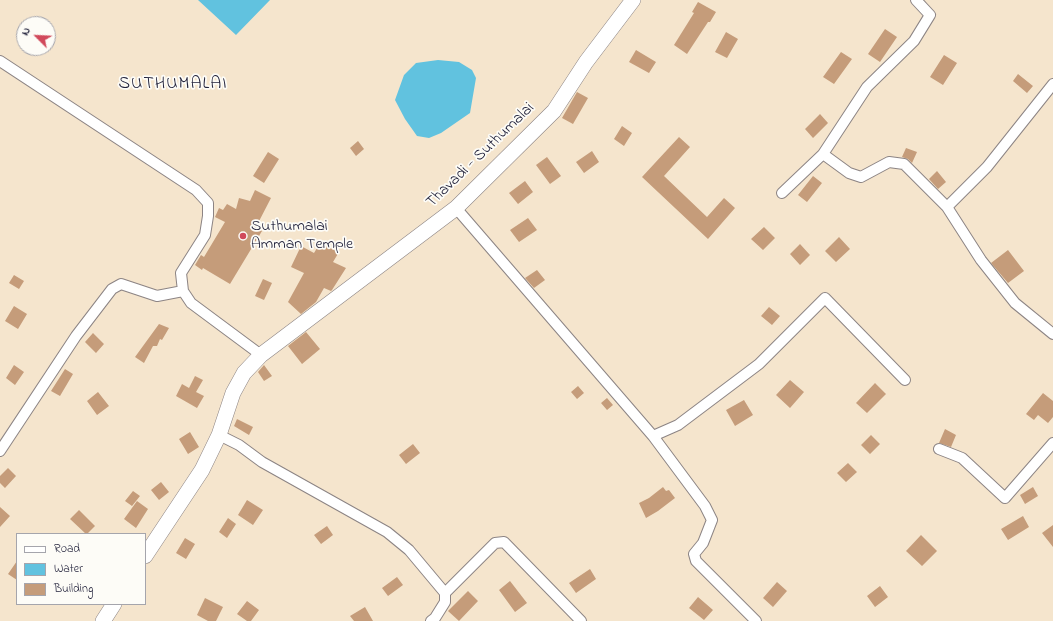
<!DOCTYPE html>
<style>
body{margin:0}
#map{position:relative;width:1053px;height:621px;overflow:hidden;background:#f5e5cd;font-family:"Indie Flower",sans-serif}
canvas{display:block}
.legend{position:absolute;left:16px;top:533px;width:130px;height:72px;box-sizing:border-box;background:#fdfcf7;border:1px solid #a5a5ac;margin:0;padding:5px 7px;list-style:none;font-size:12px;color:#22223b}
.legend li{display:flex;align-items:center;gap:8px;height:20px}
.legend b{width:20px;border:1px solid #a5a5ac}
.north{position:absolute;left:16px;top:16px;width:40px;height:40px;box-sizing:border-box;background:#fdfcf7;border:1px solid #a5a5ac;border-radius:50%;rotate:294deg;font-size:11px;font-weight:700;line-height:16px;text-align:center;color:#22223b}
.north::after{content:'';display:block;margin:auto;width:14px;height:18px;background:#d1495b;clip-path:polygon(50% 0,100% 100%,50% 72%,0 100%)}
</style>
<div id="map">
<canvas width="1053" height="621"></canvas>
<ul class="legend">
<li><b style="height:5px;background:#fff"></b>Road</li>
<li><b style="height:11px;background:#61c2df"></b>Water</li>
<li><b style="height:11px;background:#c59c7a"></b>Building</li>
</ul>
<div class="north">N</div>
</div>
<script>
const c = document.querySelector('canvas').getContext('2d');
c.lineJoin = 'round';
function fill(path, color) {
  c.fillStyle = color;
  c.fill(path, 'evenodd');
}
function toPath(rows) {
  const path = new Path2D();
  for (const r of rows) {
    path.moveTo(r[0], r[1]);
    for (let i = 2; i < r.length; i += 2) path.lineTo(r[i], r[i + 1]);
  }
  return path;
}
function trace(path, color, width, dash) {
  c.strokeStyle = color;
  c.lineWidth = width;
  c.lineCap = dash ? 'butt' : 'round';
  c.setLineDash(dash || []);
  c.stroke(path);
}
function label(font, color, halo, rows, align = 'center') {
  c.font = font + ' "Indie Flower",sans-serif';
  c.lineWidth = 3.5;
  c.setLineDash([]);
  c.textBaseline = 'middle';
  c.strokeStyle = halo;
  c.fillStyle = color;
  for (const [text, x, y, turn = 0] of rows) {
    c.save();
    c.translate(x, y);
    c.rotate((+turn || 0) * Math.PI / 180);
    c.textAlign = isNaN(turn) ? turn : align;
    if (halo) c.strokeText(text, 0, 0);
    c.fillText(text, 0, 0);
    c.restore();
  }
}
const water = toPath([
 [198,0,270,0,236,35],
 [438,60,459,62,472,70,476,78,470,113,441,133,429,138,417,136,405,119,395,100,404,75,416,63]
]);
const building = toPath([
 [698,2,716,12,710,22,708,22,687,54,674,45,694,13,692,12],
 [885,29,897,37,880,62,868,54],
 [726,32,738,39,727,58,715,52],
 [636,50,656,62,649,73,629,62],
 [841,52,852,59,834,84,823,77],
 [944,55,957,63,943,85,930,77],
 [1018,74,1033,86,1027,93,1013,81],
 [577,92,588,98,573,124,562,118],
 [820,114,828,123,813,138,805,129],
 [622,126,632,133,624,146,614,139],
 [679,137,690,147,664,176,707,217,724,198,735,208,708,239,642,177],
 [358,141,364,149,356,156,350,148],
 [906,148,917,152,912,163,908,159,902,157],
 [592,151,599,162,584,173,576,162],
 [268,152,279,159,264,183,253,176],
 [547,157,561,176,550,184,536,165],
 [937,171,946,182,938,189,929,179],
 [813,176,822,183,807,202,798,195],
 [525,181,533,192,518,204,509,193],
 [255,190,271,198,256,227,262,231,230,284,203,268,202,270,195,265,201,255,204,257,225,222,215,217,219,208,223,210,227,204,236,209,239,198,250,201],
 [528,218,537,230,519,242,510,230],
 [764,227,775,238,763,250,751,239],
 [839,237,850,249,836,262,825,251],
 [320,243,339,252,333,262,346,268,332,290,331,291,324,288,316,302,301,314,288,302,304,273,291,267,301,246,314,253],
 [800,244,810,255,800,265,790,254],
 [1008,250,1024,271,1008,283,991,263],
 [537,270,545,280,534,288,525,278],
 [14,275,24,281,19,289,9,283],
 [263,279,272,283,264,300,255,296],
 [14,306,27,314,18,329,5,321],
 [769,307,780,316,772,325,761,316],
 [159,324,169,328,162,340,160,339,157,346,153,346,144,363,135,357],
 [306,332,320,349,302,364,288,346],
 [93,333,104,344,96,353,85,342],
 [14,365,24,372,15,385,6,378],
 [264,365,272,376,264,381,258,372],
 [65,369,73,374,60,396,51,391],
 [195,376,203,380,196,392,204,396,197,408,176,396,182,384,189,388],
 [790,380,804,392,790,408,776,395],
 [875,383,886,394,867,413,856,403],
 [578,386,584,393,577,399,571,392],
 [98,392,109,406,97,415,87,401],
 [1043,393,1053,401,1053,417,1048,423,1038,415,1034,420,1026,414],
 [607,398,613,405,607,410,601,403],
 [744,400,753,415,735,426,726,410],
 [237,419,253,427,249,435,234,426],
 [945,429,956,435,951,447,939,443],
 [190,432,199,447,188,454,179,439],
 [871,435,880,444,870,454,861,445],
 [413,444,420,453,406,464,399,455],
 [848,463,857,472,846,482,837,473],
 [8,468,16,476,5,488,0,483,0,476],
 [161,482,169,492,159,500,151,490],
 [663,487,666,491,669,490,675,498,658,511,646,518,639,503,649,498],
 [1033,487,1038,496,1025,504,1020,495],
 [133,491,140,496,132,506,125,501],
 [247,500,263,510,253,525,238,515],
 [137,501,148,509,136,528,124,519],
 [0,507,10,516,0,527],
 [79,510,95,526,87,534,86,534,70,519],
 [1023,516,1029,527,1008,540,1001,529],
 [228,518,236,524,227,538,219,532],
 [1053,525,1053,547,1042,533],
 [327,526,333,535,321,544,314,535],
 [921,535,937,551,922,566,906,551],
 [185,538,195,544,186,559,176,553],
 [17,561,17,580,8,574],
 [590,569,596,579,576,593,569,583],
 [397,577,403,585,388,596,382,588],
 [510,581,527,603,515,612,499,590],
 [777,582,787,591,773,607,763,598],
 [880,586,888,597,875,607,867,596],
 [468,591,478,601,459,621,448,611],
 [698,597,713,610,704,620,689,608],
 [205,598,223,607,216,621,208,621,197,615],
 [247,601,259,610,251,621,247,621,237,614],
 [365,607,373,621,354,621,350,616]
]);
const minor = toPath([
 [0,61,196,190,208,203,208,216,205,235,181,273,183,291,191,303,261,355],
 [823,154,849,173,861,177,889,162,904,164,947,207,981,260,1015,303,1053,334],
 [782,193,823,154,867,87,914,41,930,15,916,0],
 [947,207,987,167,1053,84],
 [456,208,653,436,705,506,712,520,703,543,694,554,696,561,756,621],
 [219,435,239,445,262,462,387,532,409,550,445,593,445,602,435,618,431,621],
 [653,436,678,425,759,364,825,298,905,380],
 [939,449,962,458,1005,498,1053,443],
 [0,451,76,336,112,289,121,284,157,296,183,291],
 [445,593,495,543,504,542,581,621]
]);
const secondary = toPath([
 [145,556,202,470,219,435,233,393,244,373,261,355,456,208,554,111,586,62,633,0],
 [103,621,114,604]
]);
const markers = [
 [243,236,4,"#d1495b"]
];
const streetNames = [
 ["Thavadi - Suthumalai",481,156,-44]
];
const poiNames = [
 ["Suthumalai",251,227],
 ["Amman Temple",251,245]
];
const quarterNames = [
 ["SUTHUMALAI",173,85]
];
fill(water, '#61c2df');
fill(building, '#c59c7a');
trace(minor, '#8c8484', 12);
trace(secondary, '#8c8484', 16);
trace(minor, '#fff', 10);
trace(secondary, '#fff', 15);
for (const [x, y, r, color] of markers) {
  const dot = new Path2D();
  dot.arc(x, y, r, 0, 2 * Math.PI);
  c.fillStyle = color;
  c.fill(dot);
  trace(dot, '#fdfcf7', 1.5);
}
label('16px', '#22223b', '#fdfcf7', streetNames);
label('16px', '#22223b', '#fdfcf7', poiNames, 'left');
c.letterSpacing = '1px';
label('18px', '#22223b', '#fdfcf7', quarterNames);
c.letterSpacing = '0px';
</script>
